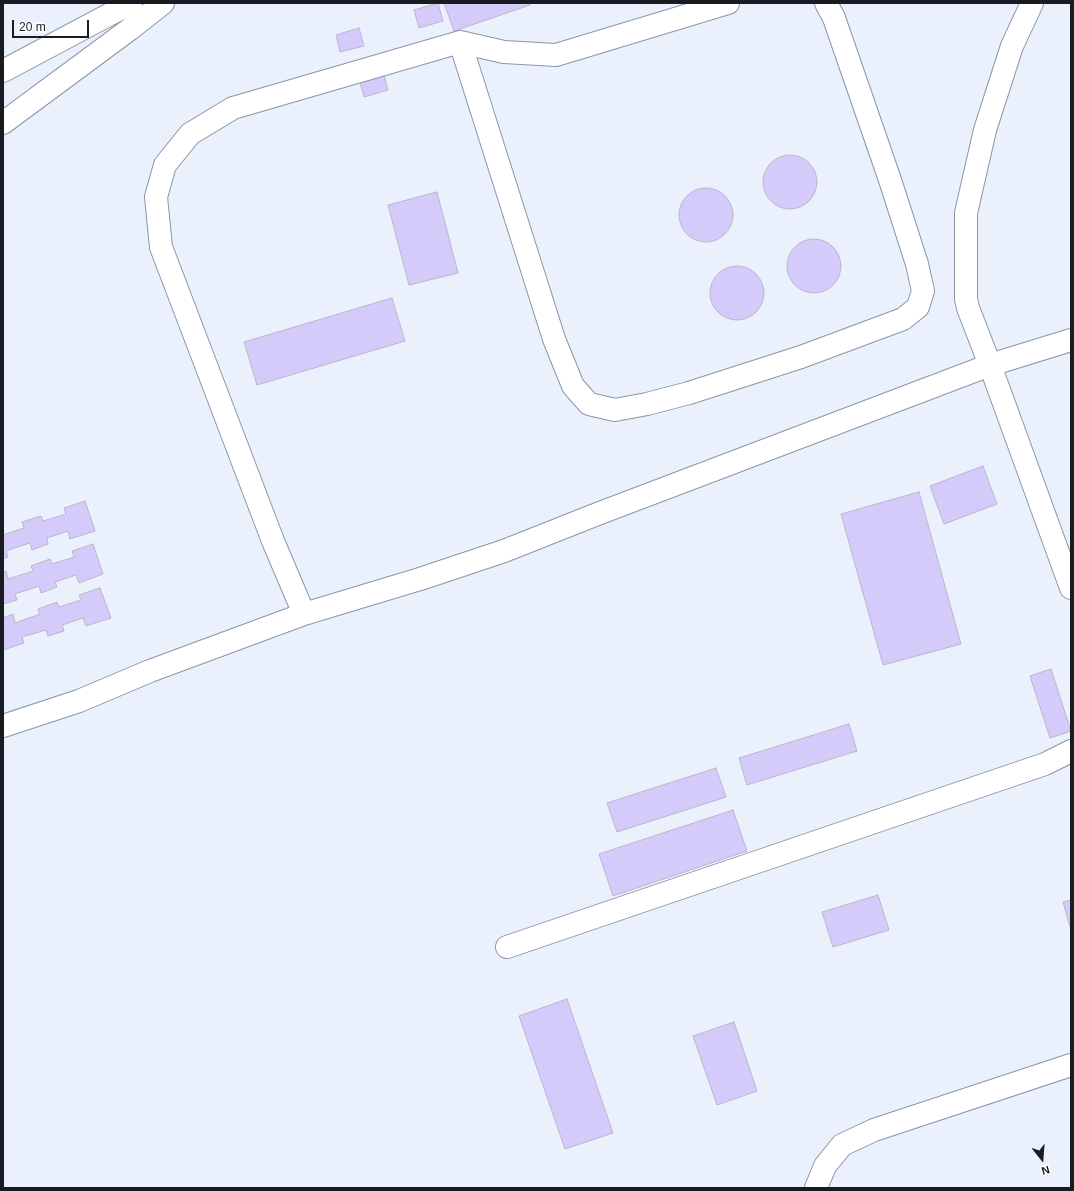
<!DOCTYPE html>
<style>
body{margin:0}
#map{position:relative;width:1074px;height:1191px;overflow:hidden;background:#eaf1fc;font-family:Arial,sans-serif}
canvas{display:block}
.frame{position:absolute;inset:0;border:4px solid #181c22;pointer-events:none}
.north{position:absolute;left:1022px;top:1139px;width:40px;height:40px;-webkit-text-stroke:3px #fff;paint-order:stroke;rotate:163deg;font-size:11px;font-weight:700;line-height:16px;text-align:center;color:#181c22}
.north::after{content:'';display:block;margin:auto;width:14px;height:18px;background:#181c22;clip-path:polygon(50% 0,100% 100%,50% 72%,0 100%)}
.scale{position:absolute;left:12px;top:20px;width:77px;height:18px;box-sizing:border-box;border:2px solid #181c22;border-top:0;padding-left:5px;font-size:12px;line-height:14px;white-space:nowrap;color:#181c22;-webkit-text-stroke:3px #fff;paint-order:stroke}
</style>
<div id="map">
<canvas width="1074" height="1191"></canvas>
<div class="frame"></div>
<div class="north">N</div>
<div class="scale">20 m</div>
</div>
<script>
const c = document.querySelector('canvas').getContext('2d');
c.lineJoin = 'round';
function fill(path, color) {
  c.fillStyle = color;
  c.fill(path, 'evenodd');
}
function toPath(rows) {
  const path = new Path2D();
  for (const r of rows) {
    if (r.length === 3) {
      path.moveTo(r[0] + r[2], r[1]);
      path.arc(r[0], r[1], r[2], 0, 2 * Math.PI);
      continue;
    }
    path.moveTo(r[0], r[1]);
    for (let i = 2; i < r.length; i += 2) path.lineTo(r[i], r[i + 1]);
  }
  return path;
}
function trace(path, color, width, dash) {
  c.strokeStyle = color;
  c.lineWidth = width;
  c.lineCap = dash ? 'butt' : 'round';
  c.setLineDash(dash || []);
  c.stroke(path);
}
const building = toPath([
 [438,3,443,21,419,28,414,10,438,3],
 [444,3,530,3,530,5,454,31,444,3],
 [359,28,364,46,340,52,336,35,359,28],
 [383,72,388,90,364,97,359,79,383,72],
 [790,182,27],
 [706,215,27],
 [437,192,458,273,409,285,388,205,437,192],
 [814,266,27],
 [737,293,27],
 [392,298,405,341,257,385,244,342,392,298],
 [983,466,997,504,944,524,930,486,983,466],
 [919,492,961,644,883,665,841,514,919,492],
 [85,501,95,531,70,539,68,531,47,538,48,544,32,550,30,543,6,551,8,557,3,559,3,535,24,528,22,522,41,516,43,521,66,514,64,508,85,501],
 [93,544,103,574,79,583,76,575,55,582,57,587,41,593,39,586,15,594,17,600,3,604,3,572,6,571,8,579,33,571,31,566,50,559,52,564,74,557,72,551,93,544],
 [100,588,111,618,86,626,83,618,62,625,64,631,48,636,46,630,22,637,24,643,3,650,3,618,13,614,15,623,40,614,38,609,57,602,59,607,81,600,79,595,100,588],
 [1051,669,1071,731,1050,738,1030,676,1051,669],
 [849,724,857,751,747,785,739,758,849,724],
 [716,768,726,797,617,832,607,803,716,768],
 [733,810,747,851,613,896,599,854,733,810],
 [878,895,889,930,833,947,822,912,878,895],
 [1071,900,1071,927,1070,927,1063,902,1071,900],
 [567,999,613,1133,565,1149,519,1016,567,999],
 [734,1022,757,1091,717,1105,693,1036,734,1022]
]);
const minor = toPath([
 [1032,3,1012,46,985,130,966,213,966,299,968,308,990,365,1071,588],
 [460,42,554,339,573,386,589,404,615,410,647,404,689,393,801,357,903,319,918,307,923,291,917,264,890,180,834,18,826,3],
 [3,71,131,3],
 [3,123,130,29,163,3],
 [304,614,273,541,161,247,156,197,165,165,190,134,233,108,460,42,504,52,556,55,728,3],
 [3,726,79,701,150,671,304,614,420,579,504,551,600,513,990,365,1071,340],
 [507,947,1045,764,1071,751],
 [816,1188,825,1166,842,1145,874,1130,1071,1065]
]);
fill(building, '#d5cbfb');
trace(building, '#bab6ca', 1);
trace(minor, '#8b96a6', 24);
trace(minor, '#fff', 22);
</script>
